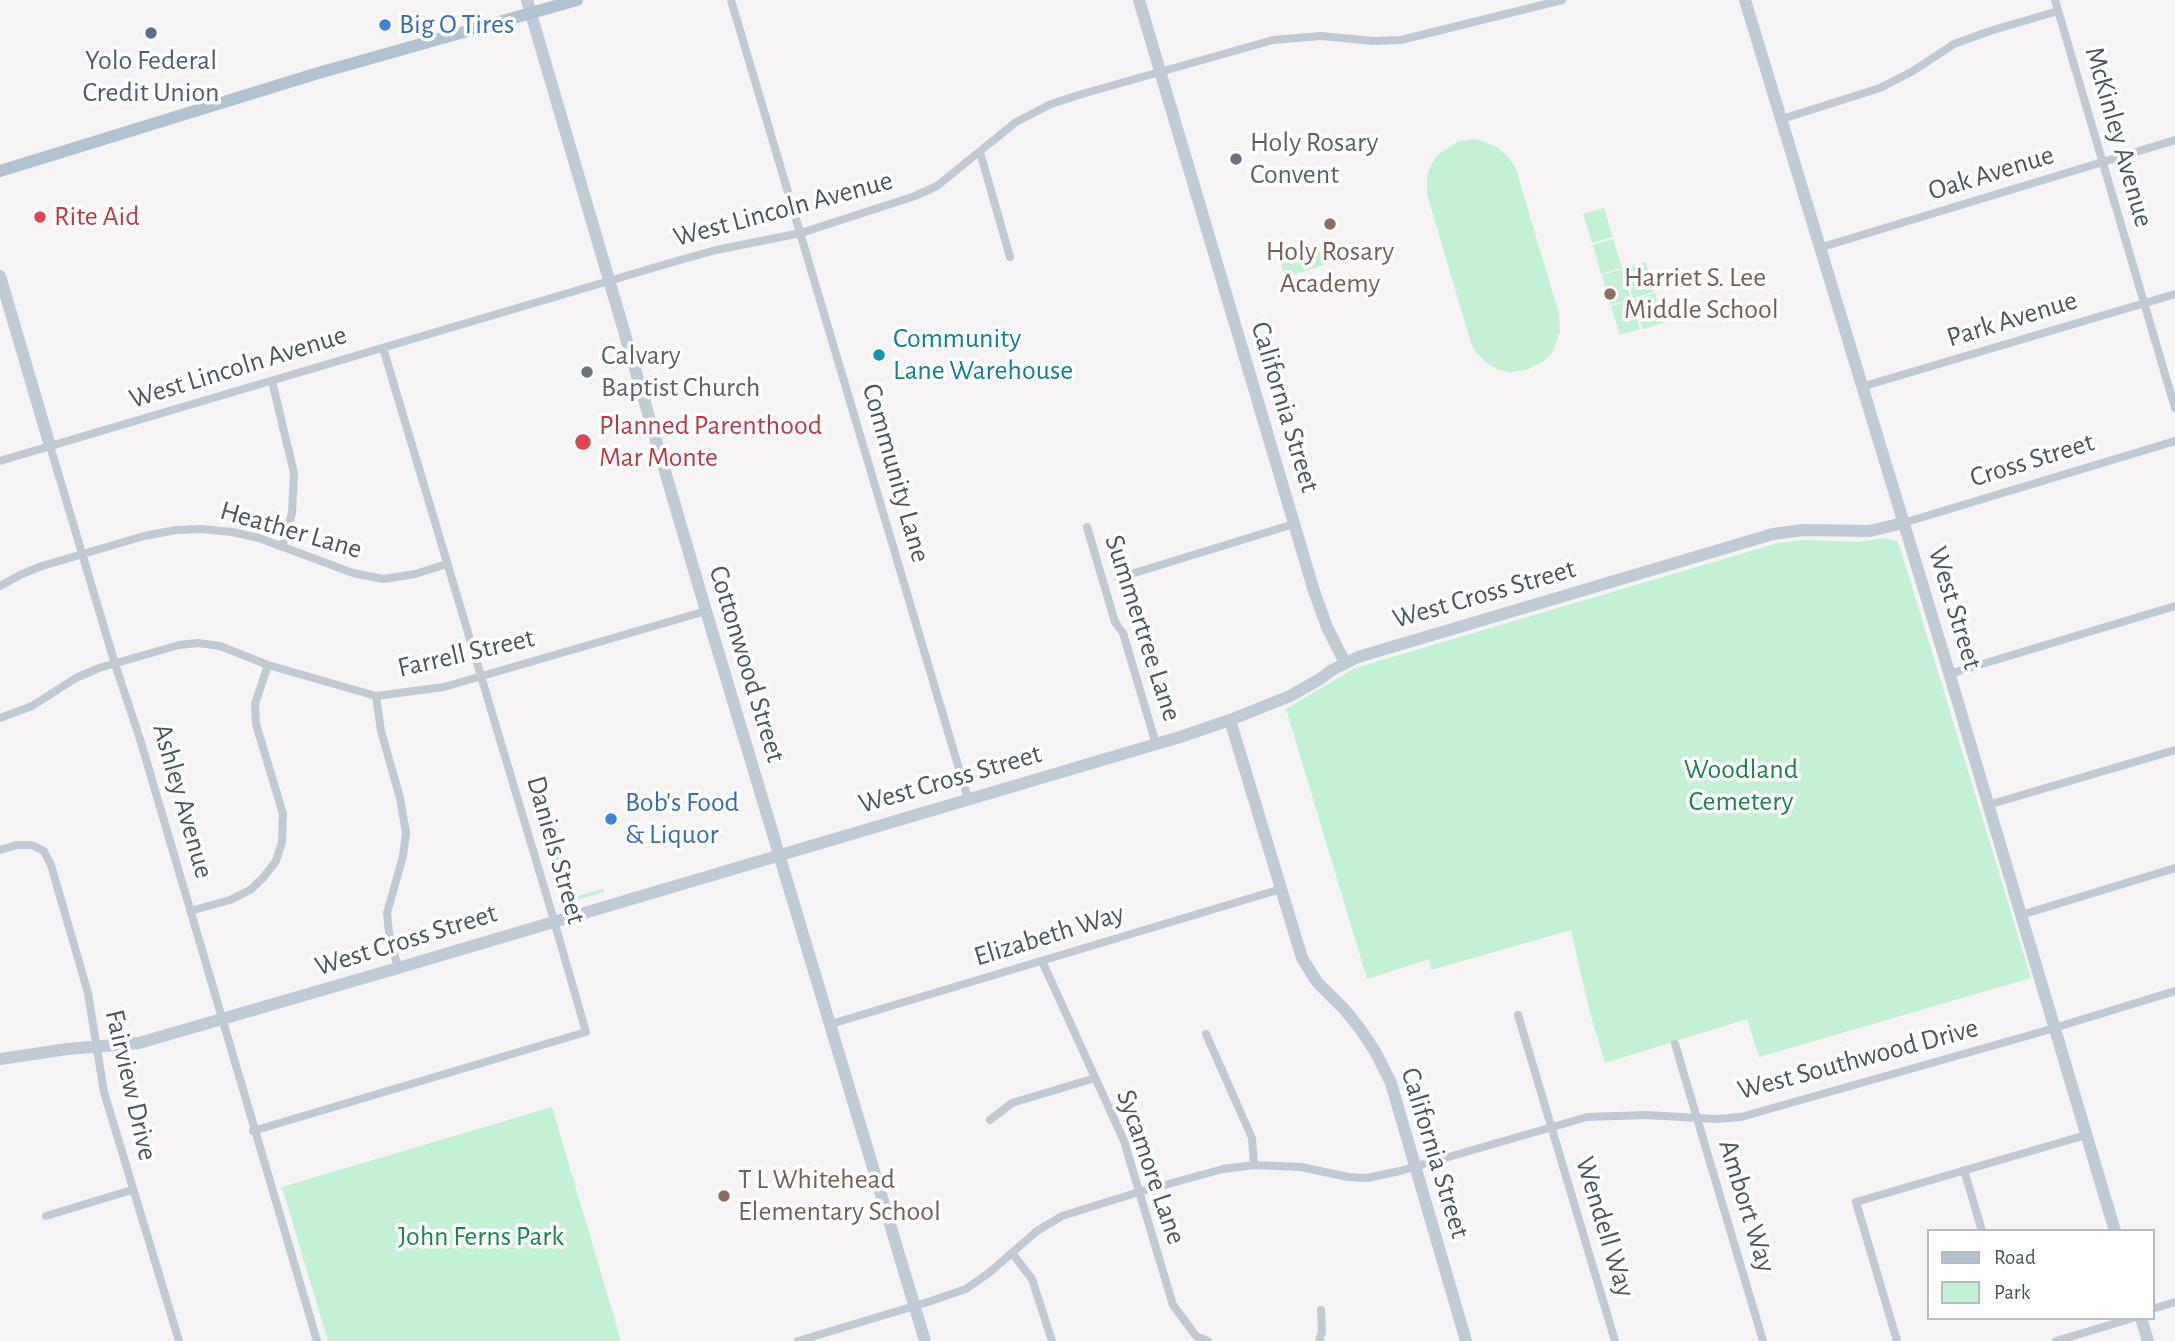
<!DOCTYPE html>
<style>
body{margin:0}
#map{position:relative;width:2175px;height:1341px;overflow:hidden;background:#f5f3f3;font-family:"Alegreya Sans",sans-serif}
canvas{display:block}
.legend{position:absolute;left:1927px;top:1229px;width:228px;height:91px;box-sizing:border-box;background:#fff;border:2px solid #b7bbc0;margin:0;padding:9px 12px;list-style:none;font-size:21px;color:#4a5661}
.legend li{display:flex;align-items:center;gap:14px;height:35px}
.legend b{width:35px;border:2px solid #b7bbc0}
</style>
<div id="map">
<canvas width="2175" height="1341"></canvas>
<ul class="legend">
<li><b style="height:9px;background:#b3c2d1"></b>Road</li>
<li><b style="height:19px;background:#c3f1d5"></b>Park</li>
</ul>
</div>
<script>
const c = document.querySelector('canvas').getContext('2d');
c.lineJoin = 'round';
function fill(path, color) {
  c.fillStyle = color;
  c.fill(path, 'evenodd');
}
function toPath(rows) {
  const path = new Path2D();
  for (const r of rows) {
    path.moveTo(r[0], r[1]);
    for (let i = 2; i < r.length; i += 2) path.lineTo(r[i], r[i + 1]);
  }
  return path;
}
function trace(path, color, width, dash) {
  c.strokeStyle = color;
  c.lineWidth = width;
  c.lineCap = dash ? 'butt' : 'round';
  c.setLineDash(dash || []);
  c.stroke(path);
}
function label(font, color, halo, rows, align = 'center') {
  c.font = font + ' "Alegreya Sans",sans-serif';
  c.lineWidth = 7;
  c.setLineDash([]);
  c.textBaseline = 'middle';
  c.strokeStyle = halo;
  c.fillStyle = color;
  for (const [text, x, y, turn = 0] of rows) {
    c.save();
    c.translate(x, y);
    c.rotate((+turn || 0) * Math.PI / 180);
    c.textAlign = isNaN(turn) ? turn : align;
    if (halo) c.strokeText(text, 0, 0);
    c.fillText(text, 0, 0);
    c.restore();
  }
}
const green = toPath([
 [1476,139,1497,147,1510,159,1516,169,1559,314,1560,332,1552,353,1544,361,1526,370,1508,372,1497,369,1488,364,1475,351,1471,343,1427,194,1427,175,1434,160,1439,154,1459,141],
 [1604,208,1613,237,1592,243,1583,214],
 [1613,239,1622,268,1601,274,1593,245],
 [1317,244,1324,265,1285,277,1279,255],
 [1646,262,1654,292,1633,298,1625,268],
 [1622,269,1631,299,1610,305,1602,275],
 [1655,293,1663,323,1643,329,1634,299],
 [1632,300,1640,329,1620,335,1611,306],
 [1885,538,1896,541,1900,547,2031,978,1759,1057,1747,1019,1605,1063,1590,1013,1571,930,1431,970,1429,959,1367,979,1286,709,1355,668,1778,543,1803,540,1858,542],
 [558,854,571,898,603,889,604,892,571,902,565,901,563,899,550,857],
 [552,1107,621,1341,328,1341,282,1187]
]);
const street = toPath([
 [731,0,968,799],
 [2055,0,2175,408],
 [1782,119,1880,88,1913,71,1954,44,1990,31,2058,11],
 [980,152,1010,257],
 [1819,248,2175,140],
 [272,381,294,473,292,513,282,547],
 [1861,387,2175,294],
 [50,446,115,664,140,739,317,1341],
 [0,461,673,262,716,250,801,233,915,196,937,186,1016,122,1051,104,1082,94,1273,40,1321,36,1373,41,1401,40,1562,0],
 [1903,523,2175,441],
 [1087,527,1115,622,1123,633,1156,744],
 [1118,578,1294,524],
 [0,586,22,574,42,566,144,536,176,530,202,529,232,532,259,538,353,573,383,579,415,574,447,564],
 [1949,674,2175,606],
 [376,696,381,731,400,798,406,833,403,856,387,913,389,932,398,968],
 [0,718,32,706,76,678,99,668,179,645,198,643,220,646,268,665,376,696,444,687,706,611],
 [1988,805,2175,750],
 [0,850,17,845,32,845,44,851,51,865,88,993,104,1092,179,1341],
 [190,911,230,900,250,890,262,879,276,861,282,842,283,814,256,724,255,704,268,665],
 [2021,915,2175,868],
 [1042,961,1124,1141,1173,1305,1196,1336,1208,1341],
 [1518,1015,1615,1341],
 [831,1024,1281,889],
 [1206,1034,1252,1138,1254,1165],
 [1675,1044,1763,1341],
 [990,1120,1012,1103,1095,1078],
 [253,1131,586,1032,550,907,383,348],
 [1964,1170,1982,1231],
 [46,1216,132,1190],
 [1012,1253,1032,1279,1052,1341],
 [2152,1309,2175,1302],
 [798,1341,931,1301,966,1289,990,1272,1037,1231,1062,1216,1139,1192,1223,1169,1254,1165,1301,1167,1348,1177,1367,1178,1400,1171,1587,1117,1646,1115,1716,1119,1741,1117,2041,1032,2175,991],
 [1319,1341,1322,1332,1321,1310],
 [1897,1341,1856,1202,2086,1135],
 [2056,1341,2133,1318]
]);
const secondary = toPath([
 [527,0,706,611,925,1341],
 [1139,0,1314,591,1327,627,1345,663],
 [1745,0,1945,659,2115,1231],
 [0,276,50,446],
 [1230,720,1302,958,1317,982,1345,1010,1361,1030,1376,1053,1391,1083,1466,1341],
 [0,1059,67,1049,139,1043,398,968,1180,737,1230,720,1290,696,1320,679,1332,670,1358,657,1773,534,1803,530,1870,531,1903,523],
 [2141,1318,2148,1341]
]);
const primary = toPath([
 [0,171,315,74,577,0]
]);
const markers = [
 [385,25,7,"#3f7fe0"],
 [151,33,7,"#5c6f8a"],
 [1236,159,7,"#6b7280"],
 [40,217,7,"#e0444e"],
 [1330,224,7,"#8d6e63"],
 [1610,294,7,"#8d6e63"],
 [879,355,7,"#0f9aa8"],
 [587,372,7,"#6b7280"],
 [583,442,9,"#e0444e"],
 [611,819,7,"#3f7fe0"],
 [724,1196,7,"#8d6e63"]
];
const shopNames = [
 ["Big O Tires",399,25],
 ["Bob's Food",625,803],
 ["& Liquor",625,835]
];
const serviceNames = [
 ["Yolo Federal",151,61],
 ["Credit Union",151,93]
];
const streetNames = [
 ["McKinley Avenue",2119,137,74],
 ["Oak Avenue",1991,173,-17],
 ["West Lincoln Avenue",783,209,-15],
 ["Park Avenue",2012,319,-17],
 ["West Lincoln Avenue",238,367,-17],
 ["California Street",1285,407,73],
 ["Cross Street",2032,460,-17],
 ["Community Lane",896,473,74],
 ["Heather Lane",291,530,16],
 ["West Cross Street",1484,594,-16],
 ["West Street",1955,608,73],
 ["Summertree Lane",1143,628,72],
 ["Farrell Street",466,653,-13],
 ["Cottonwood Street",747,664,73],
 ["West Cross Street",950,779,-16],
 ["Ashley Avenue",183,801,74],
 ["Daniels Street",556,850,74],
 ["Elizabeth Way",1049,935,-17],
 ["West Cross Street",406,940,-17],
 ["West Southwood Drive",1858,1059,-15],
 ["Fairview Drive",131,1085,77],
 ["California Street",1435,1153,73],
 ["Sycamore Lane",1151,1167,71],
 ["Ambort Way",1747,1206,73],
 ["Wendell Way",1605,1227,73]
];
const worshipNames = [
 ["Holy Rosary",1250,143],
 ["Convent",1250,175],
 ["Calvary",601,356],
 ["Baptist Church",601,388]
];
const healthNames = [
 ["Rite Aid",54,217],
 ["Planned Parenthood",599,426],
 ["Mar Monte",599,458]
];
const educationNames = [
 ["Holy Rosary",1330,252,"center"],
 ["Academy",1330,284,"center"],
 ["Harriet S. Lee",1624,278],
 ["Middle School",1624,310],
 ["T L Whitehead",738,1180],
 ["Elementary School",738,1212]
];
const cultureNames = [
 ["Community",893,339],
 ["Lane Warehouse",893,371]
];
const parkNames = [
 ["Woodland",1741,770],
 ["Cemetery",1741,802],
 ["John Ferns Park",481,1237]
];
fill(green, '#c3f1d5');
trace(street, '#c1cad2', 8);
trace(secondary, '#c1cbd6', 12);
trace(primary, '#b3c2d1', 12);
for (const [x, y, r, color] of markers) {
  const dot = new Path2D();
  dot.arc(x, y, r, 0, 2 * Math.PI);
  c.fillStyle = color;
  c.fill(dot);
  trace(dot, '#fff', 2.5);
}
label('28px', '#366cbe', '#fff', shopNames, 'left');
label('28px', '#4e5e75', '#fff', serviceNames);
label('28px', '#4a5661', '#fff', streetNames);
label('28px', '#5b616d', '#fff', worshipNames, 'left');
label('28px', '#be3a42', '#fff', healthNames, 'left');
label('28px', '#785e54', '#fff', educationNames, 'left');
label('28px', '#0d838f', '#fff', cultureNames, 'left');
label('28px', '#17864f', '#fff', parkNames);
</script>
